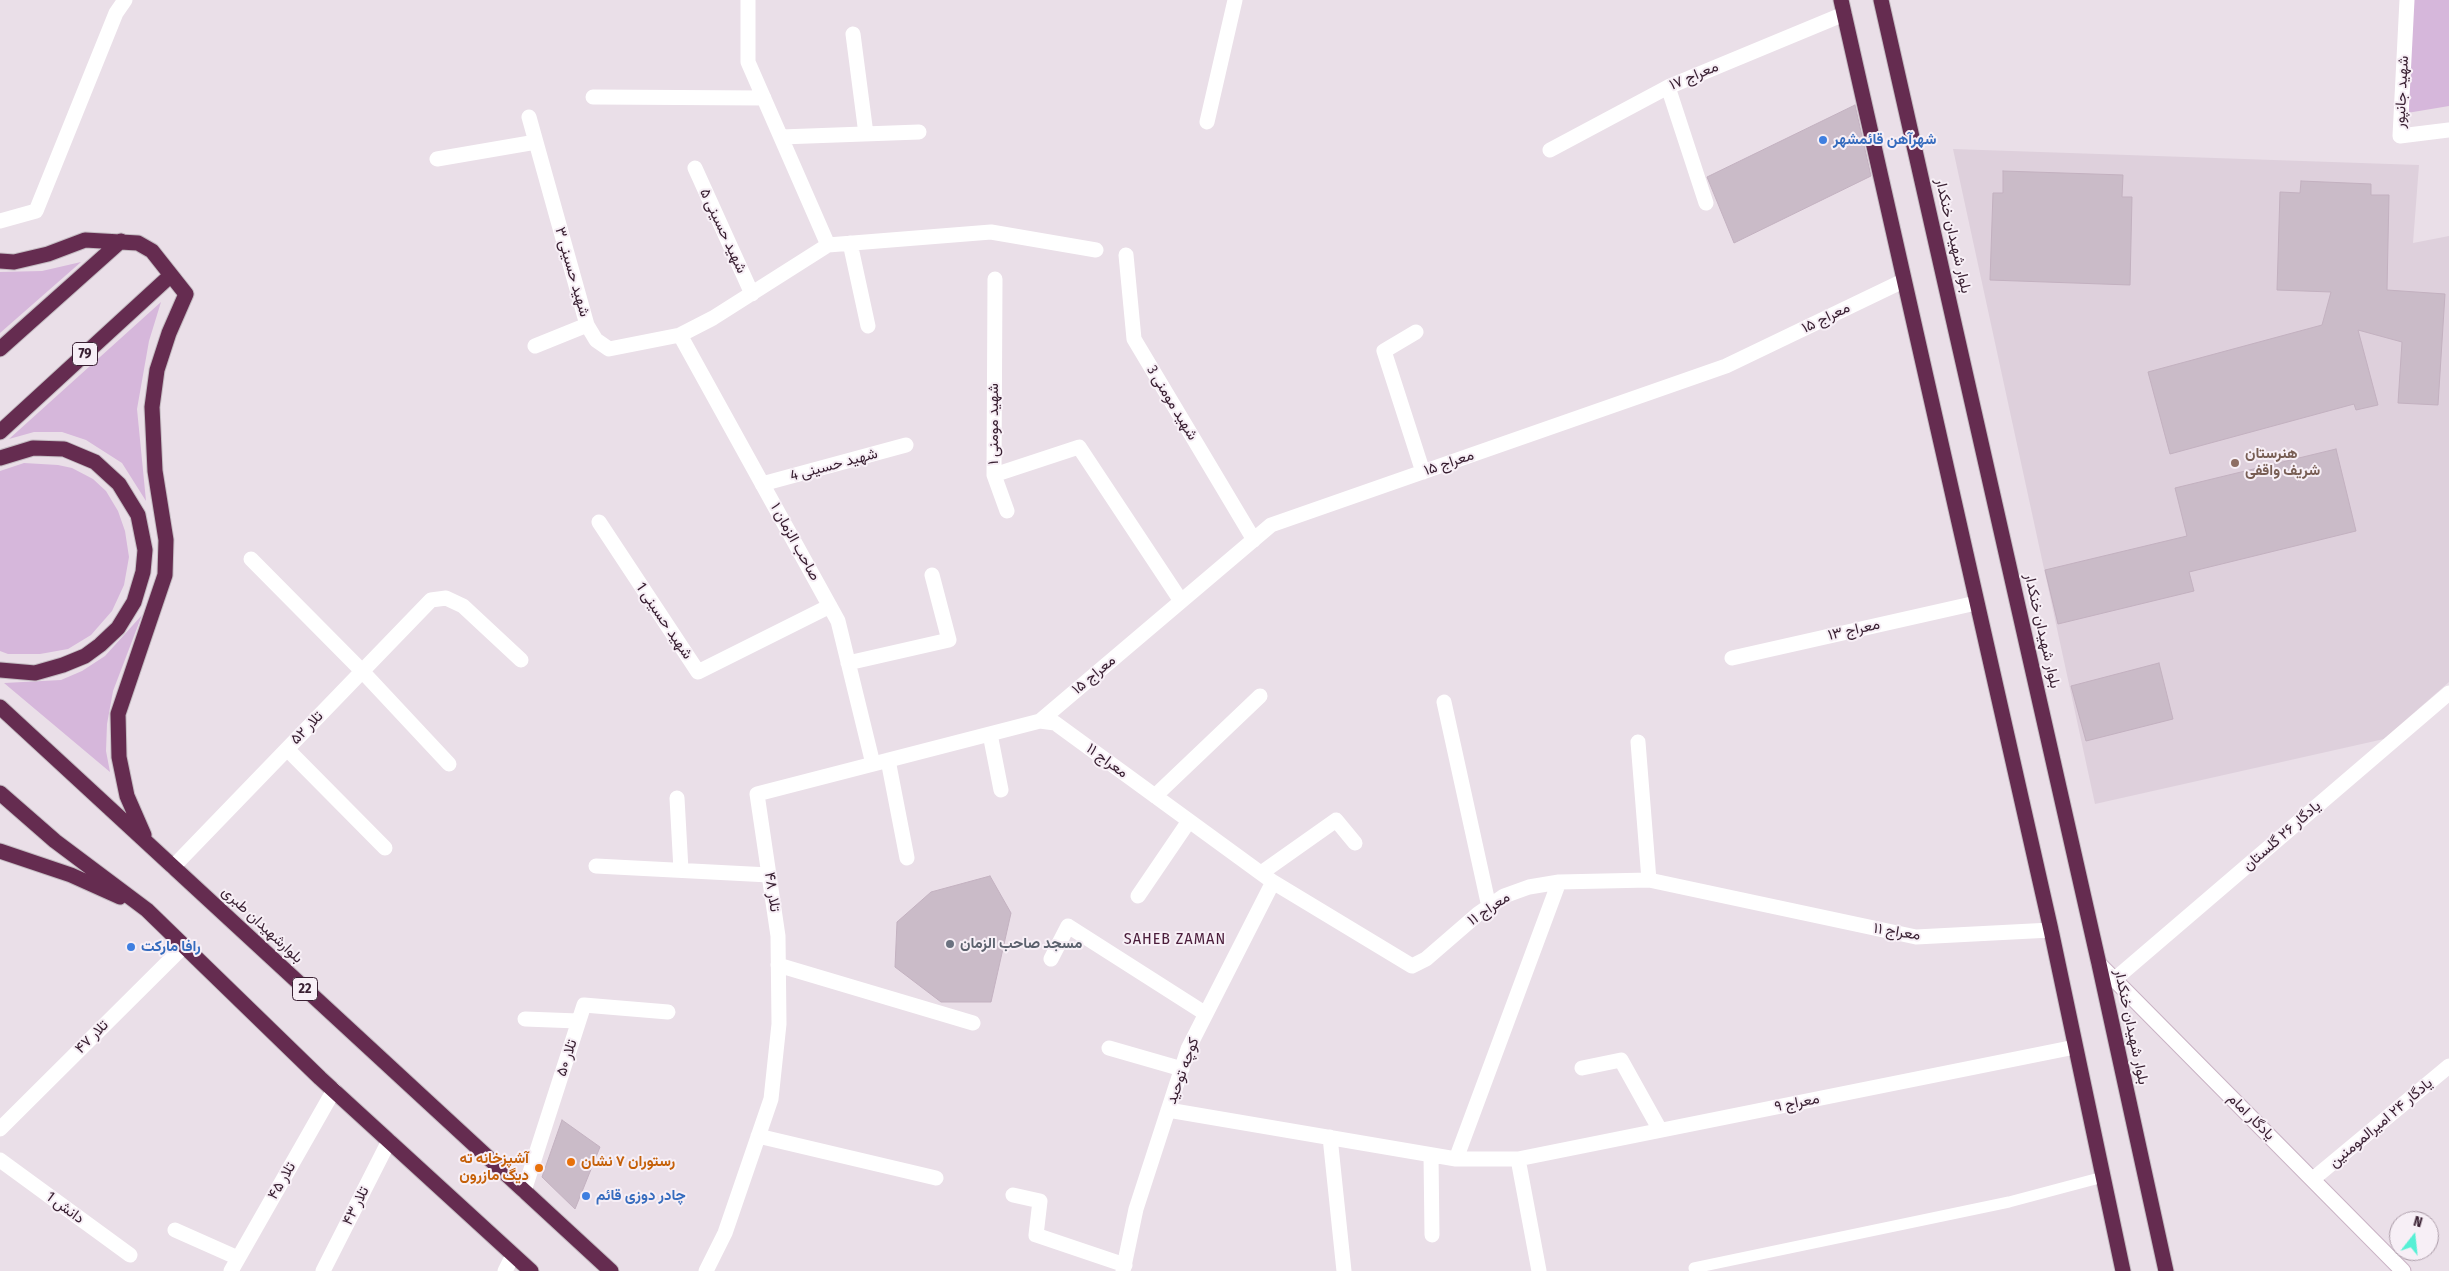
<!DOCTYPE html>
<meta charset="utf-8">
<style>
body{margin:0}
#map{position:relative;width:2449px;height:1271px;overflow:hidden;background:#eadfe8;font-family:"Fira Sans Condensed",sans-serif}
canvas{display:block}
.north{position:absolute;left:2389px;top:1211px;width:50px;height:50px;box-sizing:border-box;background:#f7eff6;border:1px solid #ab9ca8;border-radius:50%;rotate:16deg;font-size:14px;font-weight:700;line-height:20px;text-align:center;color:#392032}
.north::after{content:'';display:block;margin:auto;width:18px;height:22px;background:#56f0d5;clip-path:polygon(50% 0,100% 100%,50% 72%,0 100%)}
</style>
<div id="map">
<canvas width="2449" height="1271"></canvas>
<div class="north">N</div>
</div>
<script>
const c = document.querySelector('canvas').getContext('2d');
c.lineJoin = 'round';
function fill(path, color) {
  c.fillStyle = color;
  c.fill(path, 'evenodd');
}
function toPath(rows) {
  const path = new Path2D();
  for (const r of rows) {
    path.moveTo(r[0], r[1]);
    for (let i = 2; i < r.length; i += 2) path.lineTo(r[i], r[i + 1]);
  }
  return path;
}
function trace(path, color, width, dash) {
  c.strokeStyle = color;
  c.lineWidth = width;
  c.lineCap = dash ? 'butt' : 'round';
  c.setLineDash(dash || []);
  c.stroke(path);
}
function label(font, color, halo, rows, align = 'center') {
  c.font = font + ' "Fira Sans Condensed",Vazirmatn,sans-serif';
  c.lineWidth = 4;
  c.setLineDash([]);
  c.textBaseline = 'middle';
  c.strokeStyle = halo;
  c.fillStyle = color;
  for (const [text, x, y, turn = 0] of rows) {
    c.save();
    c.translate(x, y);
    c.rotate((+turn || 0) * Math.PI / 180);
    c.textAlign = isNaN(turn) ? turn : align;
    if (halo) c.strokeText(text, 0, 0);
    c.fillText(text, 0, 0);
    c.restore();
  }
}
const built = toPath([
 [1953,149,2419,165,2413,243,2449,236,2449,682,2384,739,2095,804]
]);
const green = toPath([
 [2410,0,2449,0,2449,106,2407,113],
 [81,262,0,333,0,272,42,271],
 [161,302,149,341,137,409,146,501,122,463,86,440,62,432,34,432,9,439],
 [24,463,58,465,72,468,93,479,106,491,118,511,125,531,129,557,124,585,112,611,91,635,68,649,40,654,8,654,0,651,0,471],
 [142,615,113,691,107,724,106,751,110,772,4,683,61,680,82,671,105,656]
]);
const building = toPath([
 [1855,105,1871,176,1734,243,1707,177,1855,105],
 [2003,171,2123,175,2122,197,2132,197,2130,285,1990,280,1993,193,2003,193,2003,171],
 [2301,181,2371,184,2371,195,2389,195,2387,290,2445,294,2438,405,2398,403,2402,342,2358,330,2378,405,2356,410,2354,404,2170,454,2148,372,2322,325,2331,292,2277,290,2280,192,2300,193,2301,181],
 [2336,449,2356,531,2189,572,2194,591,2058,624,2045,570,2187,536,2175,488,2336,449],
 [2159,663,2173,719,2086,741,2071,686,2159,663],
 [990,876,1011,913,991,1002,941,1002,895,967,897,922,931,892,990,876],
 [562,1120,600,1147,575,1209,542,1177,562,1120]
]);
const lane = toPath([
 [1694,1268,2009,1202,2103,1177]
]);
const street = toPath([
 [748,0,748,62,828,245],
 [2407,0,2400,136,2449,130],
 [853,34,866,134],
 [1668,87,1706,203],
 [593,97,764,98],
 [529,117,587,325,596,340,609,349,680,335,713,318,828,245,991,232,1096,250],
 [1207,122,1235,0],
 [781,137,919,132],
 [1550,150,1668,87,1844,14],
 [437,159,536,142],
 [695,168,752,294],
 [0,221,36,211,116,13,125,0],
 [850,243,868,326],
 [1126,255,1134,339,1254,540],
 [995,279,994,475,1079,447,1181,601],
 [1416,332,1384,351,1423,472],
 [680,335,838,621,873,764],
 [535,346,587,325],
 [994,475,1007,511],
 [762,484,906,445],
 [599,522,698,672,830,606],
 [251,559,362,671,449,764],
 [1732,658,1976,603],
 [848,663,949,640,932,575],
 [1444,702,1489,907],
 [1040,721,1271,525,1726,366,1903,281],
 [990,734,1001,790],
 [1638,742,1649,880],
 [287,749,385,848],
 [888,760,907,858],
 [1155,796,1260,696],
 [677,798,681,870],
 [596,866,769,875],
 [173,867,431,600,446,598,463,606,521,660],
 [1261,873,1336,820,1355,843],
 [1138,896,1189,821],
 [1051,959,1068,926,1206,1014],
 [778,965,973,1023],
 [2115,979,2449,693],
 [525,1019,578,1021],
 [1109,1048,1182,1069],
 [1582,1068,1621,1060,1660,1130],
 [1168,1110,1456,1159,1518,1159,1539,1271],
 [0,1129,184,946],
 [758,1136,936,1178],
 [1330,1137,1344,1271],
 [1431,1155,1432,1235],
 [1456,1159,1559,882],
 [1518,1159,2075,1047],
 [0,1160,130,1255],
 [2313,1179,2449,1066],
 [524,1191,584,1005,668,1012],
 [1013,1195,1040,1201,1036,1235,1125,1265],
 [175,1230,238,1258],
 [231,1271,334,1090],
 [323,1271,389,1141],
 [505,1271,513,1255],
 [706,1271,725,1233,771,1099,779,1024,778,936,757,794,1040,721,1055,723,1273,882,1412,966,1426,959,1478,914,1504,896,1529,887,1559,882,1649,880,1916,937,2051,930],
 [1123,1271,1136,1209,1188,1049,1273,882]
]);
const secondary = toPath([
 [2099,964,2403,1271]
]);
const highway = toPath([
 [1841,0,2051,930,2123,1271],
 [1881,0,2099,964,2166,1271],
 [0,261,14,262,48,254,85,240,138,243,152,251,186,294,169,333,157,370,152,407,155,471,166,540,165,575,118,714,119,757,127,796,144,835],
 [0,349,121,241],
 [0,432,170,276],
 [0,458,33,448,64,449,95,462,119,484,138,515,145,550,143,572,134,602,118,628,100,645,85,656,63,665,35,673,0,670],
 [0,707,611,1271],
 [0,793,55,841,147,910,320,1078,531,1271],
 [0,851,71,875,120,897]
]);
const markers = [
 [1823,140,5,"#3f7fe0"],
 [2235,463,5,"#8d6e63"],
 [950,944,5,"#6b7280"],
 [131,947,5,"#3f7fe0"],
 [571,1162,5,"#e8710a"],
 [539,1168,5,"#e8710a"],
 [586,1196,5,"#3f7fe0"]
];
const shields = [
 [85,354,25],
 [305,989,25]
];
const shieldNames = [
 ["79",85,354],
 ["22",305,989]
];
const streetNames = [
 ["معراج ۱۷",1694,76,-23],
 ["شهید جانپور",2402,92,-87],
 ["شهید حسینی ۵",723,231,65],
 ["بلوار شهیدان خنکدار",1953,236,77],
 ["شهید حسینی ۳",572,272,74],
 ["معراج ۱۵",1826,318,-26],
 ["شهید مومنی 3",1172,403,59],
 ["شهید مومنی ۱",994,424,-90],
 ["معراج ۱۵",1449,463,-19],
 ["شهید حسینی 4",834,465,-15],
 ["صاحب الزمان ۱",795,542,61],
 ["شهید حسینی 1",664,621,56],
 ["معراج ۱۳",1854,630,-13],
 ["بلوار شهیدان خنکدار",2042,631,77],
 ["معراج ۱۵",1094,675,-40],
 ["تلار ۵۲",307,728,-46],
 ["معراج ۱۱",1107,761,36],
 ["یادگار ۲۶ گلستان",2282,836,-41],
 ["تلار ۴۸",772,892,82],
 ["معراج ۱۱",1489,909,-34],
 ["بلوارشهیدان طبری",262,925,43],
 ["معراج ۱۱",1897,932,9],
 ["بلوار شهیدان خنکدار",2131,1027,78],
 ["تلار ۴۷",92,1037,-45],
 ["تلار ۵۰",567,1058,-72],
 ["کوچه توحید",1183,1071,-70],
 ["معراج ۹",1797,1103,-11],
 ["یادگار امام",2251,1117,45],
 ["یادگار ۲۴ امیرالمومنین",2381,1123,-40],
 ["تلار ۴۵",282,1181,-60],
 ["تلار ۴۳",356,1206,-63],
 ["دانش 1",65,1208,36]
];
const shopNames = [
 ["شهرآهن قائمشهر",1833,140],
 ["رافا مارکت",141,947],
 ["چادر دوزی قائم",596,1196]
];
const educationNames = [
 ["هنرستان",2245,454],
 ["شریف واقفی",2245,471]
];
const worshipNames = [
 ["مسجد صاحب الزمان",960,944]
];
const foodNames = [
 ["آشپزخانه ته",529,1159],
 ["دیگ مازرون",529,1176],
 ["رستوران ۷ نشان",581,1162,"left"]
];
const neighbourhoodNames = [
 ["SAHEB ZAMAN",1175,940]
];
fill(built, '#ded0dc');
fill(green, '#d6b7db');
fill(building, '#cabbc8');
trace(building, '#c3b1c0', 1);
trace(secondary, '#c9b2c4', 17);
trace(highway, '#c4bcc2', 17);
trace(lane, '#fff', 11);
trace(street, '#fff', 15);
trace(secondary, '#fff', 15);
trace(highway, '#652c50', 15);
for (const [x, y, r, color] of markers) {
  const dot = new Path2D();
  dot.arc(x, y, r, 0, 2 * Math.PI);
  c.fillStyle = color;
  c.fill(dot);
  trace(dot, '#f7eff6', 2);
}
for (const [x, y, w] of shields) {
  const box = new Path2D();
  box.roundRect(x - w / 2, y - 11.5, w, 23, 4);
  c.fillStyle = '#f7eff6';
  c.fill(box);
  trace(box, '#392032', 1);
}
label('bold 14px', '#392032', null, shieldNames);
label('15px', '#392032', '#f7eff6', streetNames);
label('bold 15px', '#366cbe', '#f7eff6', shopNames, 'left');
label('bold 15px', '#785e54', '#f7eff6', educationNames, 'left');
label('bold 15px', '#5b616d', '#f7eff6', worshipNames, 'left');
label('bold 15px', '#c56008', '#f7eff6', foodNames, 'right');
c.letterSpacing = '1px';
label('16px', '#4b1d3b', '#f7eff6', neighbourhoodNames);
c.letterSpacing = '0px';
</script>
